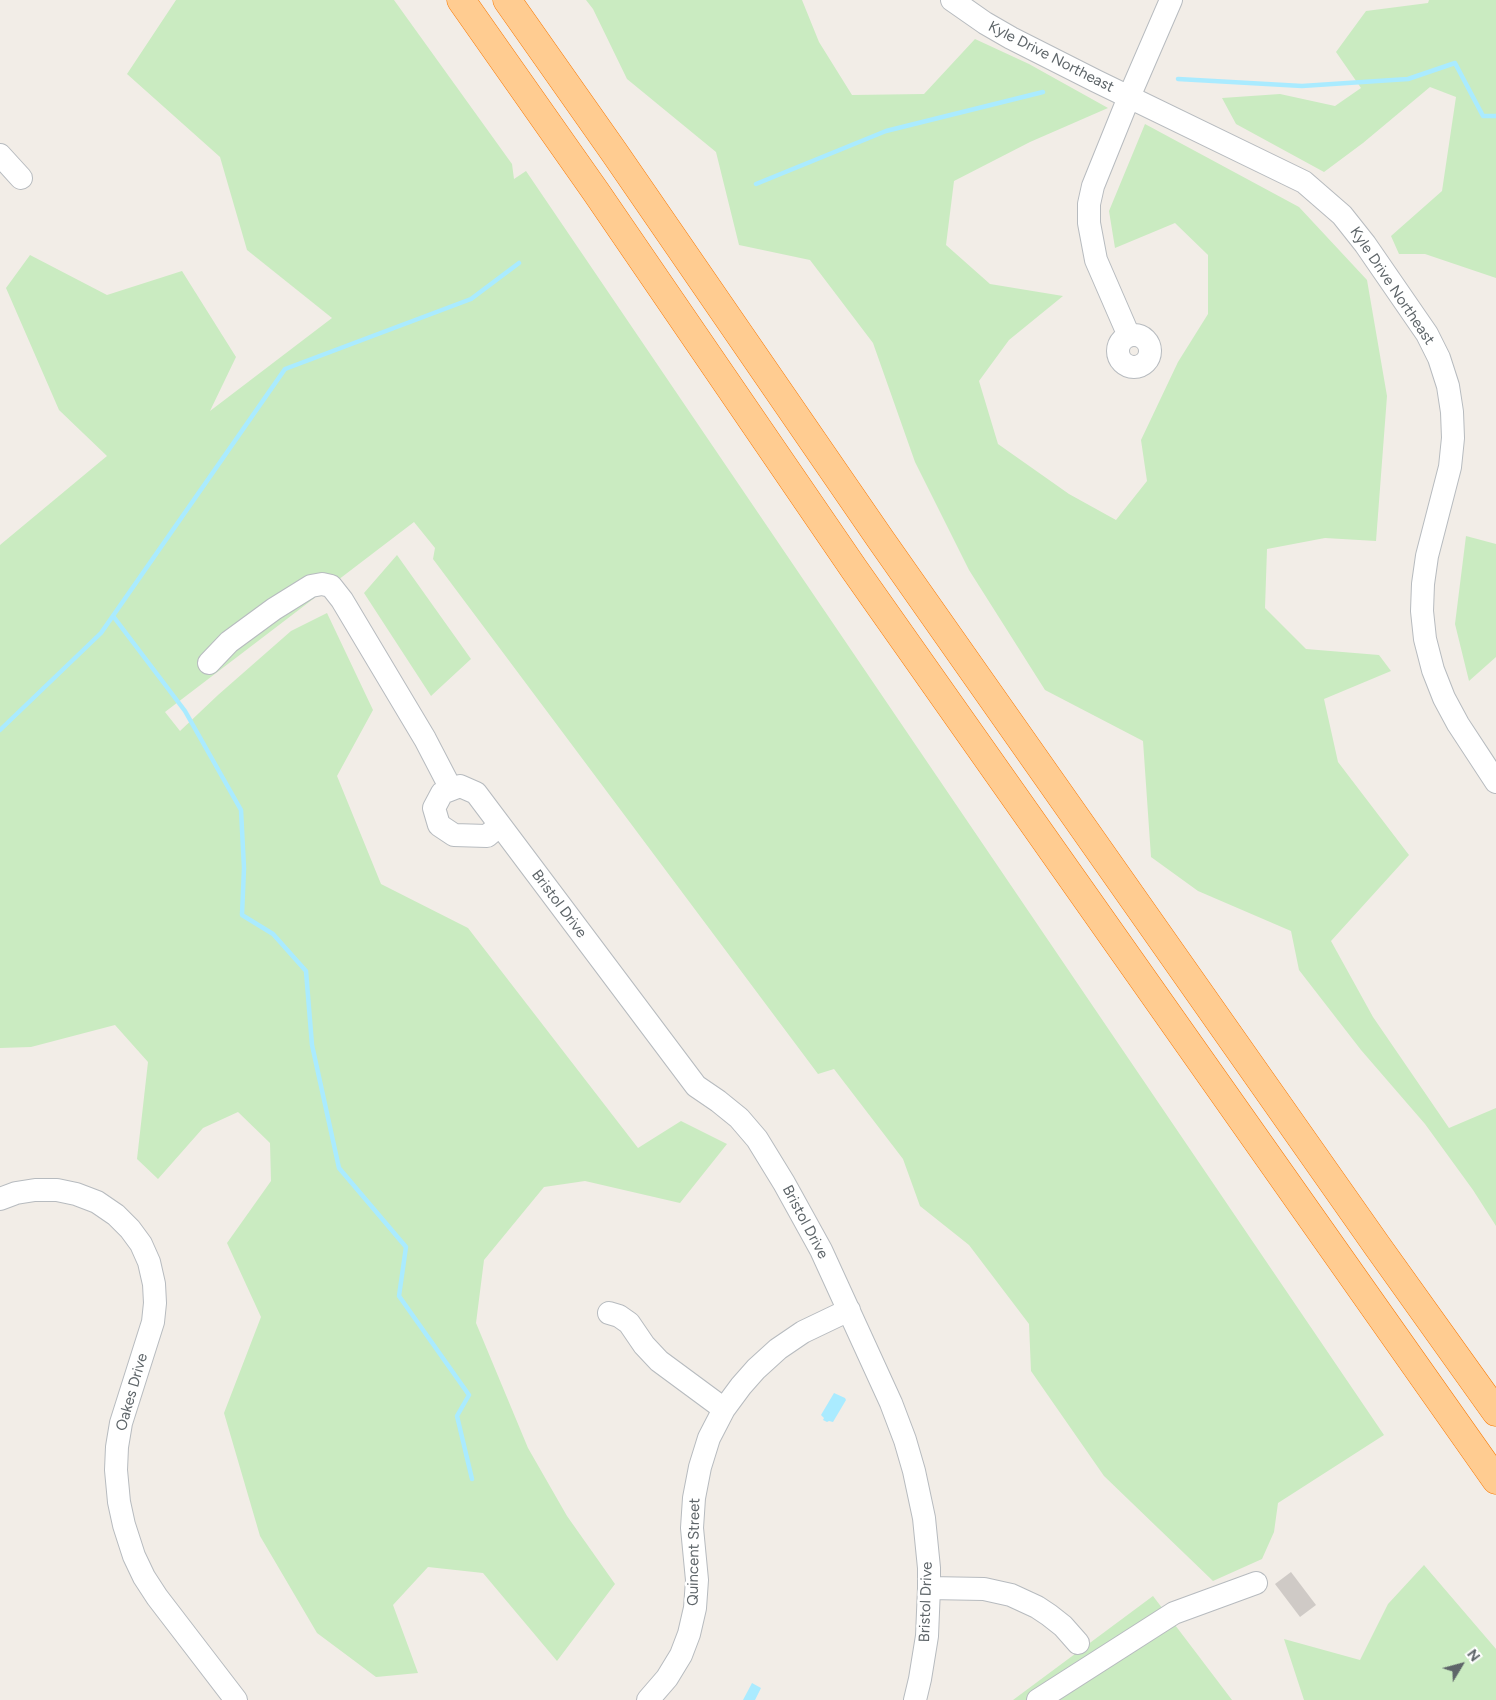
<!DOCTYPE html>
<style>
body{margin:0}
#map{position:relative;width:1496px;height:1700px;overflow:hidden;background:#f2ede7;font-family:Figtree,sans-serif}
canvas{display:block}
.north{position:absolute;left:1436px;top:1640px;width:50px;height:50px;-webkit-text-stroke:4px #fff;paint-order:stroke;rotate:53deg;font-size:14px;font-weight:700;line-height:20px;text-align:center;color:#5e6569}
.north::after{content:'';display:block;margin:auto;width:18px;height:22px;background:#5e6569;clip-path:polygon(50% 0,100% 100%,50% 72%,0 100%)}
</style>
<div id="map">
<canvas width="1496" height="1700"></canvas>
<div class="north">N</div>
</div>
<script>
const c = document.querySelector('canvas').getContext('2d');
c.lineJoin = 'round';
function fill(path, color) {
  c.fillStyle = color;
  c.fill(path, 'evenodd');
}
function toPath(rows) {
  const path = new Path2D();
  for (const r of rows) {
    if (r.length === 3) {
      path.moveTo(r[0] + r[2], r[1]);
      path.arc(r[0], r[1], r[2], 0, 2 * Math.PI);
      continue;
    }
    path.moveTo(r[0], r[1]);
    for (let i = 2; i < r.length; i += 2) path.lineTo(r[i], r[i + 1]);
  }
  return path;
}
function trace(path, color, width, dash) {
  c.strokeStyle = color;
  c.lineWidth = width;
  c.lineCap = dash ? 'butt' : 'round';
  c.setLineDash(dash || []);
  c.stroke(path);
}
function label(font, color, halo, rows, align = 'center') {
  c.font = font + ' Figtree,sans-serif';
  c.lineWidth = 5;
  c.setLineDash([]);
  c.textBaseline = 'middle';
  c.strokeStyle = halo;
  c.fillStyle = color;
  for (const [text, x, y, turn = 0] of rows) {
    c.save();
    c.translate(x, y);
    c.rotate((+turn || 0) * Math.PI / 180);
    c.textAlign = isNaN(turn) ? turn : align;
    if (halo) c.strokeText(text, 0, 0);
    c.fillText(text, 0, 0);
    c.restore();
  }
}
const green = toPath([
 [176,0,394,0,512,164,514,179,526,171,1384,1435,1278,1503,1274,1532,1262,1559,1213,1581,1104,1476,1031,1371,1029,1324,969,1245,920,1206,903,1159,834,1069,818,1074,433,559,435,548,414,522,165,712,180,731,218,695,291,631,327,613,373,710,337,776,381,884,468,928,638,1148,681,1121,727,1144,680,1203,585,1181,544,1187,484,1260,476,1323,528,1448,567,1516,615,1584,557,1661,483,1573,428,1567,393,1605,418,1673,376,1677,317,1633,260,1536,224,1413,261,1317,227,1243,271,1181,270,1143,238,1112,203,1128,158,1179,137,1159,148,1062,115,1025,31,1047,0,1048,0,545,107,456,59,410,6,288,30,255,107,295,182,271,236,357,210,411,332,318,247,250,220,157,127,74],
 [586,0,802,0,819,42,852,95,924,94,975,39,1029,64,1108,108,1030,142,954,181,946,245,990,284,1063,296,1009,340,979,381,998,444,1069,494,1116,520,1147,481,1141,440,1178,362,1208,314,1208,255,1175,223,1115,248,1109,211,1145,124,1299,207,1367,280,1387,396,1376,541,1325,538,1267,549,1265,608,1306,649,1379,655,1391,671,1324,699,1338,762,1409,855,1331,941,1373,1017,1449,1128,1496,1108,1496,1226,1473,1190,1425,1124,1361,1050,1299,970,1291,931,1198,891,1151,857,1143,741,1045,690,969,570,915,462,873,343,810,260,739,245,716,152,627,79,593,9],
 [1429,0,1496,0,1496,278,1425,254,1399,254,1391,236,1442,191,1456,97,1430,87,1363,143,1324,172,1236,124,1222,98,1280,94,1335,106,1361,88,1336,52,1366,11,1428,3],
 [1466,536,1496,544,1496,657,1469,681,1455,624],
 [397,555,471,659,431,696,364,593],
 [1424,1565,1496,1649,1496,1700,1304,1700,1284,1639,1360,1660,1388,1604],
 [1153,1596,1232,1700,1013,1700]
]);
const water = toPath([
 [834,1393,845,1398,846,1400,833,1422,829,1421,827,1422,823,1420,824,1418,821,1415],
 [752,1683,761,1688,755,1700,743,1700]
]);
const stream = toPath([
 [1178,79,1302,86,1408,79,1455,63,1483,116,1496,116],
 [756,184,886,131,1043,92],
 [113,616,185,711,241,810,244,868,242,915,273,934,306,971,312,1045,339,1168,406,1247,399,1296,469,1395,457,1416,472,1479],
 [0,730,101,633,285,369,471,299,519,263]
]);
const building = toPath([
 [1291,1572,1316,1605,1300,1617,1275,1584]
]);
const minor = toPath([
 [952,0,985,23,1011,38,1096,81,1304,182,1342,215,1365,244,1427,334,1439,358,1448,386,1452,412,1453,438,1450,467,1427,556,1423,584,1422,611,1425,639,1433,670,1444,698,1458,724,1496,782],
 [0,155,21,178],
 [1134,351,16],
 [1129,336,1096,260,1089,223,1089,204,1093,186,1129,97,1171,0],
 [209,663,229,642,274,609,311,586,322,584,331,586,342,600,425,739,451,789],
 [500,825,487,836,454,835,439,825,434,808,442,793,460,786,476,793,696,1086,718,1101,739,1118,757,1139,784,1183,821,1250,891,1403,905,1440,914,1471,924,1518,929,1568,929,1588,927,1636,920,1679,915,1700],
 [0,1199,16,1193,35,1190,57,1190,76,1194,97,1202,116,1215,130,1229,141,1244,149,1262,154,1284,155,1303,153,1322,121,1423,117,1447,116,1470,119,1502,124,1525,134,1556,144,1577,157,1597,236,1700],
 [609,1313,619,1316,629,1323,644,1345,659,1361,724,1409],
 [929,1588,984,1589,1011,1595,1037,1607,1049,1615,1063,1626,1078,1643],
 [648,1700,667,1678,681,1655,689,1634,695,1608,697,1580,692,1528,694,1498,700,1467,709,1438,724,1409,741,1386,756,1369,778,1349,803,1332,849,1310],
 [1038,1700,1174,1613,1256,1583]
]);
const highway = toPath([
 [461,0,596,192,854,569,1496,1480],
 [507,0,614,152,881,540,1378,1247,1496,1412]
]);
const streetNames = [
 ["Kyle Drive Northeast",1051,57,27],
 ["Kyle Drive Northeast",1392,286,56],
 ["Bristol Drive",559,904,53],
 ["Bristol Drive",805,1222,62],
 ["Oakes Drive",132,1392,-74],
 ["Quincent Street",694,1552,-89],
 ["Bristol Drive",926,1602,-88]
];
fill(green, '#caebc1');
fill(water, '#aaebff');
trace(stream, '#aaebff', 4.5);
fill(building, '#cfcac6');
trace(minor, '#b7bbbf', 24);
trace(highway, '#f97800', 29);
trace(minor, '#fff', 22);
trace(highway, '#ffcc91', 28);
label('15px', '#5e6569', '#fff', streetNames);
</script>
